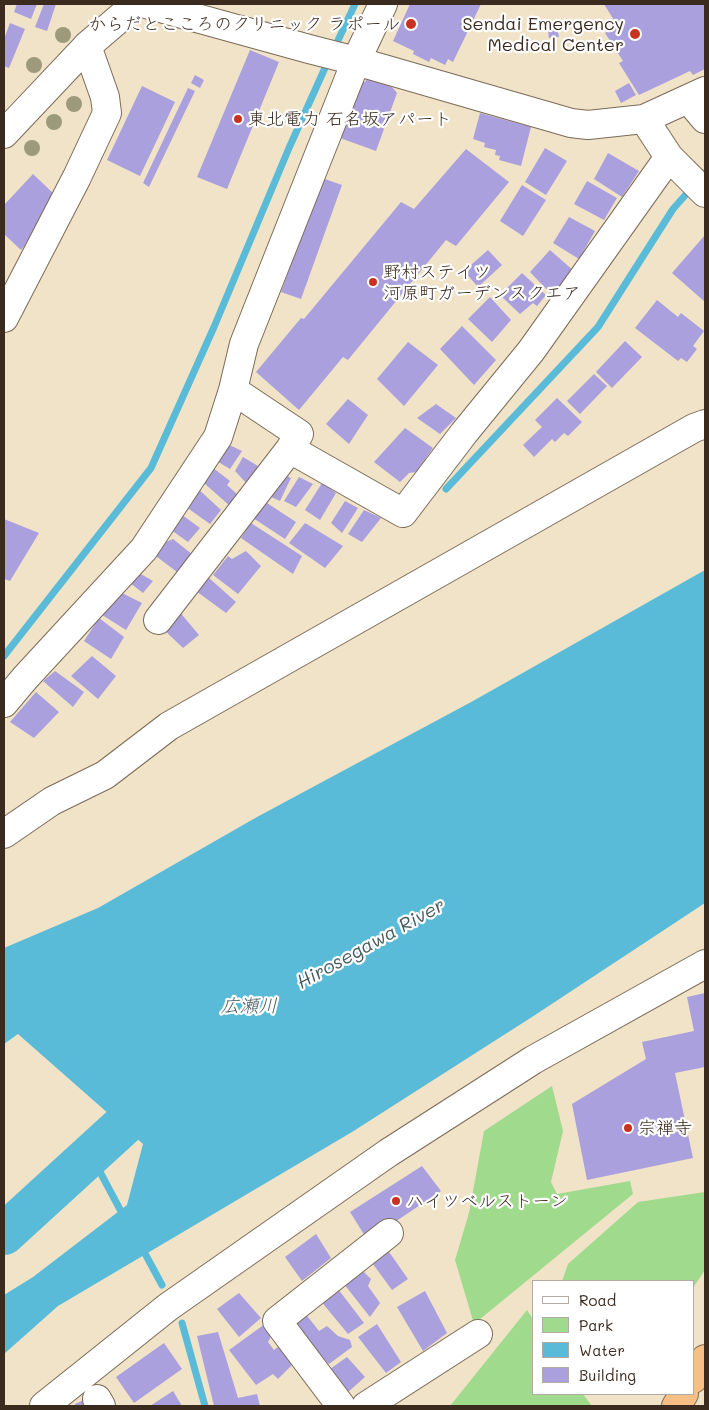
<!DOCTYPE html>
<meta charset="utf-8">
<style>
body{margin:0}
#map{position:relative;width:709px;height:1410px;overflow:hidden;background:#f1e3c7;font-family:Mali,sans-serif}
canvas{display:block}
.frame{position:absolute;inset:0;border:5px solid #3b2a1e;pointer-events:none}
.legend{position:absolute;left:532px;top:1280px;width:162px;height:115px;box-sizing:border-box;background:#fff;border:1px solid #b1aaa5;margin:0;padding:6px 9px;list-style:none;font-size:15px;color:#3b2a1e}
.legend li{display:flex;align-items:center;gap:10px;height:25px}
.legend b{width:25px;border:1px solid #b1aaa5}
</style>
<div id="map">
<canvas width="709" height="1410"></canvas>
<div class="frame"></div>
<ul class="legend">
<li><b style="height:6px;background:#fff"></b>Road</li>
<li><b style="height:14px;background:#a0da8d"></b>Park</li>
<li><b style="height:14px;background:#5abbd8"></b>Water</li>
<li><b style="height:14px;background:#a9a0dd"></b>Building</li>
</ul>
</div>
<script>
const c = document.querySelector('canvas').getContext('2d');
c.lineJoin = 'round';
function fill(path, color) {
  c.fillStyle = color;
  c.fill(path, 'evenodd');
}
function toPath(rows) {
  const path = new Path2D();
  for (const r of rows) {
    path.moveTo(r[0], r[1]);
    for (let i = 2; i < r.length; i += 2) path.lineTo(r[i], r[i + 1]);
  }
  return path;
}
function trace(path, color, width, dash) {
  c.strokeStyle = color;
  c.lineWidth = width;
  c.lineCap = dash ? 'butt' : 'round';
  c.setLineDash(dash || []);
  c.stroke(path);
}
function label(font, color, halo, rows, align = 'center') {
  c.font = font + ' Mali,"Klee One",sans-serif';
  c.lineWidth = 4.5;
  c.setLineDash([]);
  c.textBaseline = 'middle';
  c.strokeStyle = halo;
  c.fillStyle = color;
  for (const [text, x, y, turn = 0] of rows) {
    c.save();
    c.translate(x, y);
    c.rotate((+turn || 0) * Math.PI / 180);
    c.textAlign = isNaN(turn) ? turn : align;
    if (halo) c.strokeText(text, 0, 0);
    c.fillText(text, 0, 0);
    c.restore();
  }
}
const green = toPath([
 [552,1086,563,1131,551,1182,557,1194,630,1181,633,1194,474,1324,455,1260,469,1213,484,1131],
 [705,1192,705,1270,693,1288,693,1281,562,1281,568,1264,638,1202],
 [527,1310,533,1319,533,1394,583,1394,592,1406,450,1406]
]);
const water = toPath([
 [705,570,705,903,532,1017,352,1132,58,1306,4,1354,4,1295,33,1277,127,1205,143,1144,18,1034,4,1044,4,948,98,908,257,817,473,701]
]);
const stream = toPath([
 [334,49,355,4],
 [446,489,598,327,673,209,705,173],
 [4,656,151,468,214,327,289,148,329,59],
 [91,1155,124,1217],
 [142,1248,162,1285],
 [182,1323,205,1406]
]);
const river = toPath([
 [4,1234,166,1086]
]);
const building = toPath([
 [17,4,37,4,31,19,14,12],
 [44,4,56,4,47,31,35,27],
 [410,4,481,4,453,62,448,59,445,65,431,58,429,62,413,54,414,51,393,41],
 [604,4,705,4,705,69,693,75,690,71,639,95,619,63,623,61,605,33,617,25],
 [556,22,559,37,549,38,547,23],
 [10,23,25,29,9,68,4,66,4,39],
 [250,50,279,62,227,189,197,177],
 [195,75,204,80,200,88,191,83],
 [367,79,392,87,397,93,376,151,340,138,358,80,365,82],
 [629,83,636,95,621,103,615,91],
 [142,86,175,102,140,176,107,160],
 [188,88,195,91,149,187,143,183],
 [480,113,531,127,521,166,499,160,500,156,495,155,496,150,484,147,485,143,473,139],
 [545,148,567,161,546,195,525,182],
 [466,149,509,182,456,246,446,240,348,360,343,357,299,410,256,372,301,318,304,319,401,202,414,209],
 [608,153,639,171,622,197,594,179],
 [33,174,54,194,27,243,21,250,4,234,4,205],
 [322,178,342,185,301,299,281,292],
 [587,181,617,198,604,220,574,204],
 [522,185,546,200,523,236,500,221],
 [569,217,595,231,579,259,553,243],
 [705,235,705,302,672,273],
 [488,250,502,265,478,287,464,271],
 [550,250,575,272,554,297,530,272],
 [522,273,546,295,537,306,533,303,520,314,500,295],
 [490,297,511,320,492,342,468,319],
 [657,300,678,317,681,313,704,331,693,346,697,349,687,362,681,358,678,361,635,328],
 [462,326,496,360,474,385,440,349],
 [625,341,642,357,612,388,596,372],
 [408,342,438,365,404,406,377,379],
 [594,374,607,386,580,414,567,401],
 [557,398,582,422,568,436,564,433,555,442,552,439,534,457,523,445,542,427,535,420],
 [348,399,368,415,349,444,326,424],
 [436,404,456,418,440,434,417,418],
 [405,428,433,448,416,472,409,473,400,482,374,462],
 [223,442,242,451,230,469,210,457],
 [243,457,258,466,248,485,235,471],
 [208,464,230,481,227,485,238,495,230,506,196,476],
 [281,473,291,478,280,501,267,495],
 [299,477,313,484,296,507,284,501],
 [322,483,336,493,320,520,305,510],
 [195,486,221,510,210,524,182,504],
 [345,501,358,508,342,533,331,523],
 [267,503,296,522,285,539,250,516],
 [364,510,381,518,362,542,348,534],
 [178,512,200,528,188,542,167,527],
 [4,519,39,533,10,581,4,579],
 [251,523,302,556,293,574,241,538],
 [305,523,343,546,325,568,289,543],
 [158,535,166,542,173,539,193,555,177,572,148,550],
 [246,551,261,566,238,594,213,575,228,556,232,559],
 [132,569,153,581,143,593,125,579],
 [208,577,236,602,226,613,196,591],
 [116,590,142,603,126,630,99,613],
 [178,610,199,635,183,648,160,626],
 [99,618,124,637,111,659,84,641],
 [92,656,116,676,98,699,71,676],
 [55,671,84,692,73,707,43,681],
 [36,692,59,712,34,738,10,722],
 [705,993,705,1067,675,1073,693,1158,587,1180,572,1104,646,1059,642,1042,694,1031,687,997],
 [422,1166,441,1191,383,1230,365,1236,350,1212],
 [316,1234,331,1258,302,1281,285,1257],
 [387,1249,408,1279,392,1290,370,1260],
 [357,1265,371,1279,368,1286,380,1303,370,1317,340,1279],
 [338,1289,364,1323,348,1334,320,1300],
 [425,1291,447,1333,423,1351,397,1307],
 [239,1293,261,1318,239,1337,217,1309],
 [304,1312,319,1331,327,1326,338,1336,350,1340,352,1347,329,1364,307,1344,291,1319],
 [265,1324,273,1333,268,1342,274,1350,283,1343,298,1359,278,1379,273,1374,256,1385,229,1350],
 [377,1324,401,1362,386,1373,358,1337],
 [218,1332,238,1398,257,1394,260,1406,214,1406,197,1336],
 [164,1343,182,1369,134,1403,116,1377],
 [347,1357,365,1377,347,1393,330,1369],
 [173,1391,182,1406,150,1406],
 [86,1399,90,1406,75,1406,75,1404]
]);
const minor = toPath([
 [146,4,309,49,356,61,571,123,588,125,644,119,705,91],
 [688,99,705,119],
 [644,119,669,157,705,193],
 [4,134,87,46,136,4],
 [4,318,77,177,107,113,105,97,87,46],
 [233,390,299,434,290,449,403,513,464,433,531,351,669,157],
 [158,620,290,449],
 [4,703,25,678,144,549,218,437,233,390,244,344,356,61,383,4],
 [4,834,52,801,105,775,169,726,694,428,705,424],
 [97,1399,101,1406],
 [44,1406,168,1307,388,1153,533,1060,705,964],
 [341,1406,277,1321,389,1233],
 [366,1406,478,1334]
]);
const highway = toPath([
 [693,1379,705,1359],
 [676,1406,684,1394]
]);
const trees = [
 [63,35],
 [34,65],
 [74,104],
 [54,122],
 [32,148]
];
const markers = [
 [411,24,6,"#c8321e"],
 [635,34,6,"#c8321e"],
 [238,119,5,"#c8321e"],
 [373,282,5,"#c8321e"],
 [628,1128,5,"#c8321e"],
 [396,1201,5,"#c8321e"]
];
const poiNames = [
 ["からだとこころのクリニック ラポール",400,24,"right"],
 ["Sendai Emergency",624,24,"right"],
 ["Medical Center",624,45,"right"],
 ["東北電力 石名坂アパート",248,119],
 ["野村ステイツ",383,272],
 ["河原町ガーデンスクエア",383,293],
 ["宗禅寺",638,1128],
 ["ハイツベルストーン",406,1201]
];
const waterNames = [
 ["Hirosegawa River",371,944,-29],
 ["広瀬川",249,1006]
];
fill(green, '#a0da8d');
fill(water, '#5abbd8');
trace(stream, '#5abbd8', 7);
trace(river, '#5abbd8', 42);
fill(building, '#a9a0dd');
trace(minor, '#7b6b59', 30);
trace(highway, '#7b6b59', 30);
trace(minor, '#fff', 28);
trace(highway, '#f5bf86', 28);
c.fillStyle = '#9d9a7c';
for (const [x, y] of trees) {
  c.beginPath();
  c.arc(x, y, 8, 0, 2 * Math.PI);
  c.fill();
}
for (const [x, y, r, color] of markers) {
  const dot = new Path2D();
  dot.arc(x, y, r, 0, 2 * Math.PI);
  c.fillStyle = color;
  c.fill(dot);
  trace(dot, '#fff', 2);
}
label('18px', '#3b2a1e', '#fff', poiNames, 'left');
label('italic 19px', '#465d5f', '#fff', waterNames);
</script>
